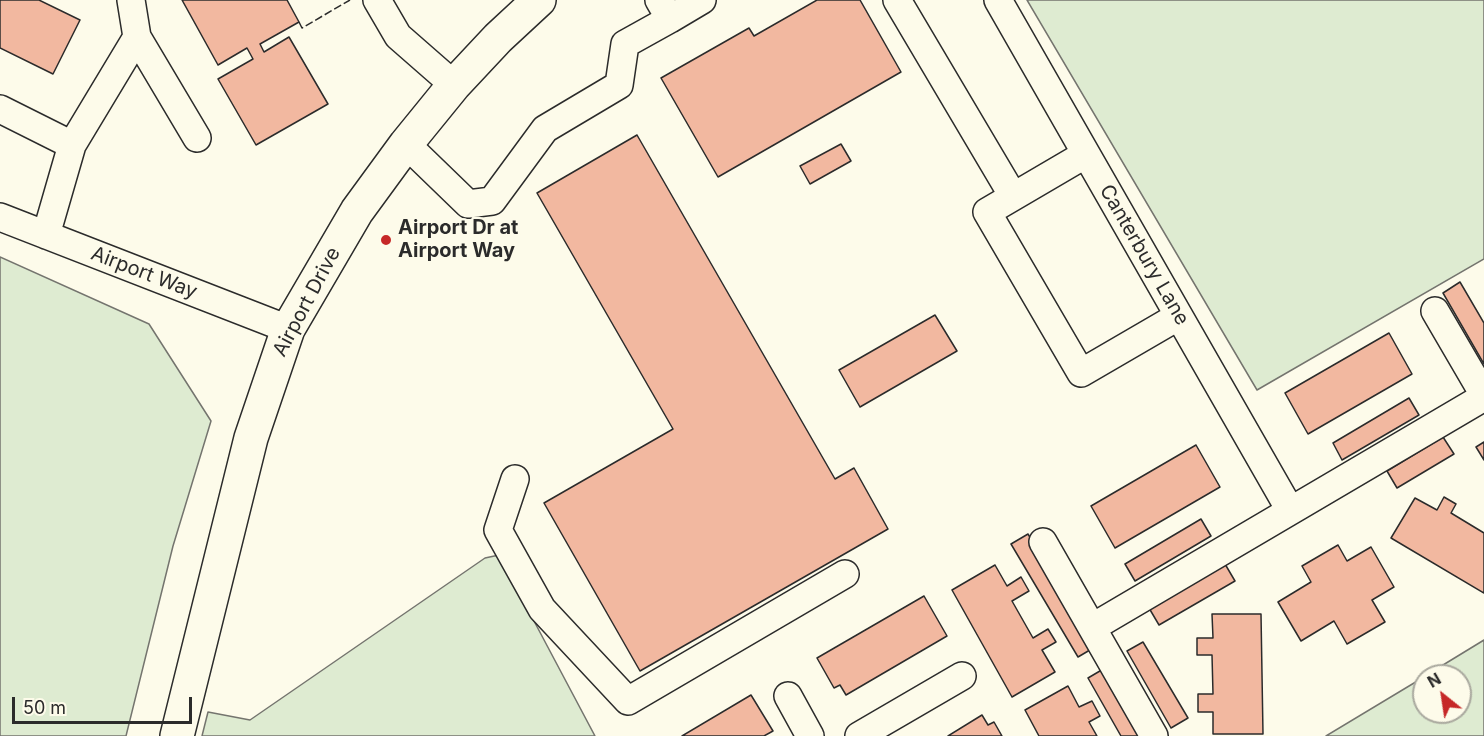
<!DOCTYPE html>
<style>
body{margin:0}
#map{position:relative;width:1484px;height:736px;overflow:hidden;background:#fdfbea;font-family:Inter,sans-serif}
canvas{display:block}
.north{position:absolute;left:1412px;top:664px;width:60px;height:60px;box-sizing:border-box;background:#fdfbea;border:2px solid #a9a89e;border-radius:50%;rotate:330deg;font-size:16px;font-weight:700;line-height:24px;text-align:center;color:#2b2b2b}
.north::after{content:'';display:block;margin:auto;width:21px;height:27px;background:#c62828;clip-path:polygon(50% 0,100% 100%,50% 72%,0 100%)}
.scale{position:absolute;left:12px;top:697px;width:180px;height:27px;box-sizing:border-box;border:3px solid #2b2b2b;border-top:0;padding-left:8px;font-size:18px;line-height:21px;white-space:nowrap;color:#2b2b2b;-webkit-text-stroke:4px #fdfbea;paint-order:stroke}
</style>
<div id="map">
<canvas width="1484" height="736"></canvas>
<div class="north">N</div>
<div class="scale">50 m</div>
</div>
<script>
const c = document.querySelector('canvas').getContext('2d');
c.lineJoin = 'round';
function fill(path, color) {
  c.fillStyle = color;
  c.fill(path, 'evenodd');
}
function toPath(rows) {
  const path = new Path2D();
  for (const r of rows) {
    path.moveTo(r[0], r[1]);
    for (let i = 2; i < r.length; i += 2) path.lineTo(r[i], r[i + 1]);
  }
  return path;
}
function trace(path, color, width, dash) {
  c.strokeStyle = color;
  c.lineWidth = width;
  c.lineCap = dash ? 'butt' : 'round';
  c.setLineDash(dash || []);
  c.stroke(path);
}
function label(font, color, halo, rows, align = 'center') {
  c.font = font + ' Inter,sans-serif';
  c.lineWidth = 4.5;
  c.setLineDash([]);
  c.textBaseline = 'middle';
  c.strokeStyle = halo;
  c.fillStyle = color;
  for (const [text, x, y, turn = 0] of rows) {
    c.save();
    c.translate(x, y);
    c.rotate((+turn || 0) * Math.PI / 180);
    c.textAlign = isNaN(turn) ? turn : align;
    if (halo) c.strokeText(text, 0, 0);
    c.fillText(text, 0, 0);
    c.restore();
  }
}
const green = toPath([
 [1027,0,1484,0,1484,259,1257,390,1027,0],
 [0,257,149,324,211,421,173,546,126,736,0,736,0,257],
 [499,555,595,736,202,736,208,712,250,720,485,558,499,555],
 [1484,640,1484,736,1326,736,1424,677,1424,712,1460,712,1460,676,1425,676,1484,640]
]);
const building = toPath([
 [0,0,39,0,80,20,53,74,0,48,0,0],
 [182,0,287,0,299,22,260,44,264,52,289,37,328,104,256,145,218,79,253,59,247,48,218,65,182,0],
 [817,0,860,0,901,72,718,177,661,78,749,28,754,36,817,0],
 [637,135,835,479,854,468,888,529,640,671,544,503,673,429,537,193,637,135],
 [841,144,851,161,810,184,800,166,841,144],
 [1460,282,1484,323,1484,364,1443,293,1460,282],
 [935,315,957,351,860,407,839,370,935,315],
 [1389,333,1412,374,1308,434,1285,393,1389,333],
 [1409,398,1419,415,1342,460,1333,443,1409,398],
 [1443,437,1454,454,1397,488,1387,471,1443,437],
 [1484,442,1484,460,1476,447,1484,442],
 [1196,445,1220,487,1115,548,1091,506,1196,445],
 [1444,497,1456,504,1451,513,1484,533,1484,593,1391,538,1415,498,1437,510,1444,497],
 [1201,519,1211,536,1135,581,1125,564,1201,519],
 [1028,534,1095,647,1078,657,1011,544,1028,534],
 [1338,545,1347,561,1371,547,1394,587,1372,600,1385,622,1347,644,1334,621,1301,641,1278,602,1311,582,1302,566,1338,545],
 [1225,564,1235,581,1159,625,1149,608,1225,564],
 [995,565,1007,586,1021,577,1029,591,1012,601,1033,638,1048,629,1056,642,1042,650,1055,672,1012,697,952,590,995,565],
 [924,596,947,636,846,695,840,685,834,688,817,658,924,596],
 [1212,614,1261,614,1263,734,1213,734,1213,712,1198,712,1198,694,1213,694,1212,655,1197,655,1197,638,1213,638,1212,614],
 [1143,642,1188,718,1171,728,1127,651,1143,642],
 [1105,668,1144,736,1121,736,1088,678,1105,668],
 [1068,686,1079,707,1092,701,1100,716,1089,722,1097,736,1039,736,1025,710,1068,686],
 [751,695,773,731,764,736,682,736,751,695],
 [982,715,988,725,994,722,1002,736,948,736,982,715]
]);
const minor = toPath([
 [377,0,398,36,454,85],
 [897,0,1013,196],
 [998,0,1290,510],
 [670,19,702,0],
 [137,37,197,138],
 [0,109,72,145,46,235],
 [406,144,468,204,492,201,545,129,619,85,625,44,670,19,659,0],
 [72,145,137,37,131,0],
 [1086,154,987,212,1081,373,1179,316],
 [0,217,288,329],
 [1435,311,1484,395],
 [515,479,498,530,542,609,628,701,845,574],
 [1043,542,1154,736],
 [1093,627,1484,397],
 [788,696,810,736],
 [859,736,962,676]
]);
const major = toPath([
 [177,736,251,438,288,329,357,211,406,144,454,85,498,38,539,0]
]);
const fence = toPath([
 [299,22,302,28,350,0]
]);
const markers = [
 [386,240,6,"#c62828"]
];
const poiNames = [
 ["Airport Dr at",398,228],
 ["Airport Way",398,251]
];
const streetNames = [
 ["Canterbury Lane",1144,255,60],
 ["Airport Way",144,273,21],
 ["Airport Drive",307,302,-62]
];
fill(green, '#deebd1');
trace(green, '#74746e', 1.5);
fill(building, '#f2b8a0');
trace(building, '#2b2b2b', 1.5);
trace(minor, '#2b2b2b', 30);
trace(major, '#2b2b2b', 36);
trace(minor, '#fdfbea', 27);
trace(major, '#fdfbea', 33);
trace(fence, '#2b2b2b', 1.5, [8, 3]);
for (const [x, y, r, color] of markers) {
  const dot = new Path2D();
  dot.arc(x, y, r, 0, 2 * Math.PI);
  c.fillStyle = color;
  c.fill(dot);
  trace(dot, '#fdfbea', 2);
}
label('bold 20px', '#2b2b2b', '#fdfbea', poiNames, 'left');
label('20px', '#2b2b2b', '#fdfbea', streetNames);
</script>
